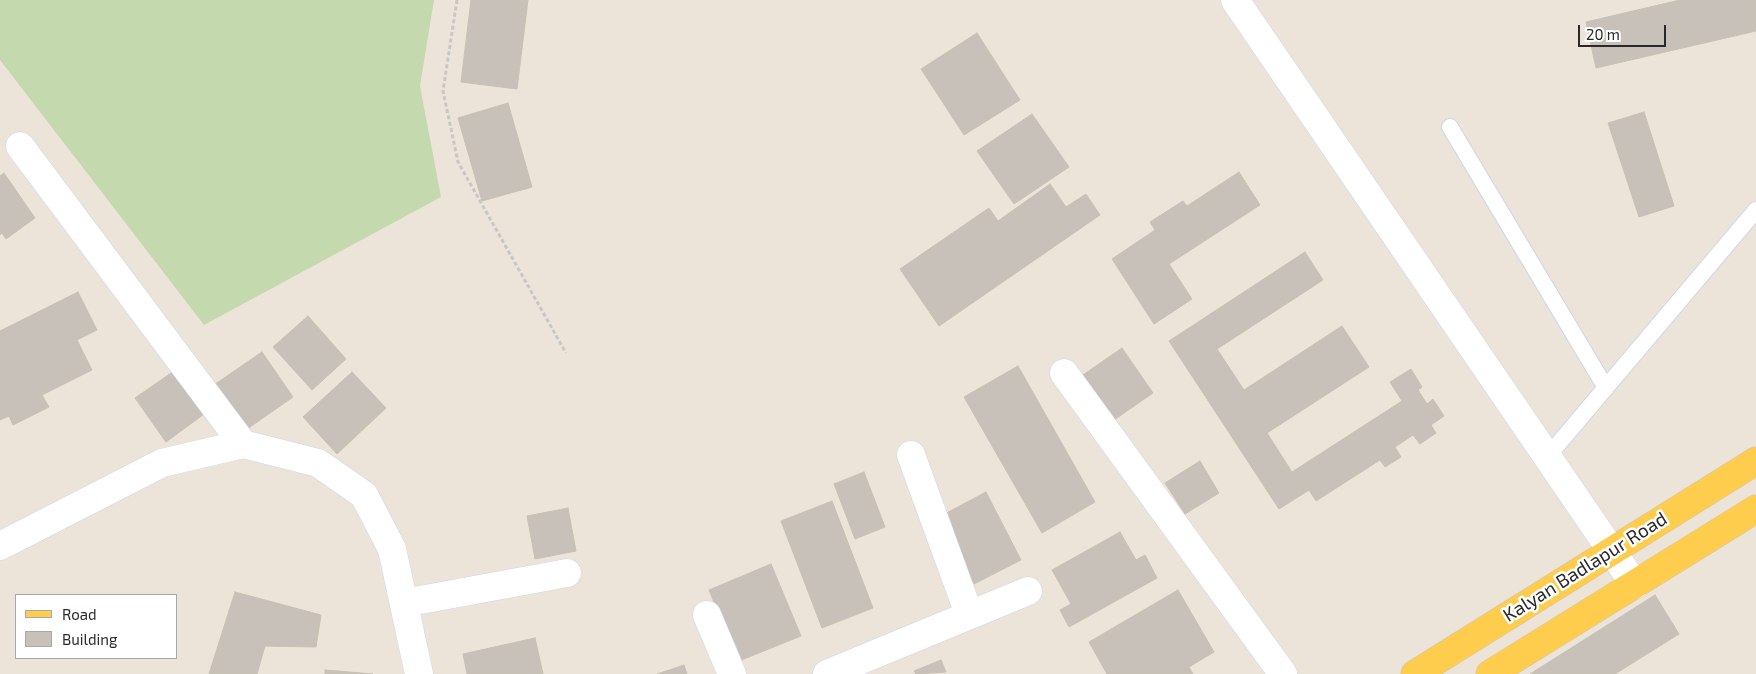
<!DOCTYPE html>
<style>
body{margin:0}
#map{position:relative;width:1756px;height:674px;overflow:hidden;background:#ede4d9;font-family:"Exo 2",sans-serif}
canvas{display:block}
.legend{position:absolute;left:15px;top:594px;width:162px;height:65px;box-sizing:border-box;background:#fff;border:1px solid #a9a9a9;margin:0;padding:6px 9px;list-style:none;font-size:15px;color:#292929}
.legend li{display:flex;align-items:center;gap:10px;height:25px}
.legend b{width:25px;border:1px solid #a9a9a9}
.scale{position:absolute;left:1578px;top:25px;width:88px;height:22px;box-sizing:border-box;border:2px solid #292929;border-top:0;padding-left:6px;font-size:15px;line-height:18px;white-space:nowrap;color:#292929;-webkit-text-stroke:4px #fff;paint-order:stroke}
</style>
<div id="map">
<canvas width="1756" height="674"></canvas>
<ul class="legend">
<li><b style="height:6px;background:#ffcd4d"></b>Road</li>
<li><b style="height:14px;background:#c8c1b9"></b>Building</li>
</ul>
<div class="scale">20 m</div>
</div>
<script>
const c = document.querySelector('canvas').getContext('2d');
c.lineJoin = 'round';
function fill(path, color) {
  c.fillStyle = color;
  c.fill(path, 'evenodd');
}
function toPath(rows) {
  const path = new Path2D();
  for (const r of rows) {
    path.moveTo(r[0], r[1]);
    for (let i = 2; i < r.length; i += 2) path.lineTo(r[i], r[i + 1]);
  }
  return path;
}
function trace(path, color, width, dash) {
  c.strokeStyle = color;
  c.lineWidth = width;
  c.lineCap = dash ? 'butt' : 'round';
  c.setLineDash(dash || []);
  c.stroke(path);
}
function label(font, color, halo, rows, align = 'center') {
  c.font = font + ' "Exo 2",sans-serif';
  c.lineWidth = 5;
  c.setLineDash([]);
  c.textBaseline = 'middle';
  c.strokeStyle = halo;
  c.fillStyle = color;
  for (const [text, x, y, turn = 0] of rows) {
    c.save();
    c.translate(x, y);
    c.rotate((+turn || 0) * Math.PI / 180);
    c.textAlign = isNaN(turn) ? turn : align;
    if (halo) c.strokeText(text, 0, 0);
    c.fillText(text, 0, 0);
    c.restore();
  }
}
const cemetery = toPath([
 [0,0,434,0,420,86,441,197,204,325,0,60]
]);
const building = toPath([
 [471,0,528,0,517,89,461,82,471,0],
 [1680,0,1756,0,1756,31,1596,68,1586,22,1680,0],
 [977,33,1020,100,964,135,921,69,977,33],
 [508,103,532,187,482,201,458,118,508,103],
 [1644,112,1674,206,1639,217,1608,123,1644,112],
 [1032,114,1069,167,1014,204,977,151,1032,114],
 [1239,172,1260,205,1169,264,1192,299,1154,324,1112,259,1155,230,1150,222,1183,201,1187,206,1239,172],
 [4,173,35,218,6,239,2,233,0,235,0,176,4,173],
 [1050,184,1066,207,1086,194,1100,215,939,326,900,269,989,208,998,221,1050,184],
 [1305,252,1323,280,1217,349,1244,390,1342,326,1369,367,1267,433,1292,472,1402,401,1390,382,1411,369,1422,387,1418,390,1427,404,1433,399,1444,416,1431,425,1436,433,1420,444,1413,435,1395,447,1401,457,1385,467,1380,460,1316,501,1309,490,1279,509,1169,341,1305,252],
 [78,292,97,330,77,340,92,370,42,395,49,407,13,425,9,416,0,420,0,331,78,292],
 [308,316,346,359,312,390,273,347,308,316],
 [1122,348,1153,393,1111,422,1080,377,1122,348],
 [262,352,293,397,240,434,208,389,262,352],
 [1018,366,1095,502,1042,533,964,397,1018,366],
 [174,371,204,414,166,442,135,398,174,371],
 [352,372,386,408,337,454,303,417,352,372],
 [1200,461,1219,493,1185,514,1165,483,1200,461],
 [864,472,885,527,855,539,834,484,864,472],
 [986,492,1021,560,974,584,939,517,986,492],
 [832,501,873,608,822,628,781,521,832,501],
 [568,508,576,551,535,559,527,516,568,508],
 [1120,532,1136,560,1145,555,1157,578,1069,627,1060,610,1071,604,1052,570,1120,532],
 [771,564,801,636,739,661,709,590,771,564],
 [1178,590,1214,652,1189,667,1193,674,1107,674,1089,642,1178,590],
 [235,592,321,615,316,647,265,646,257,674,209,674,235,592],
 [1655,595,1679,634,1615,674,1530,674,1655,595],
 [535,638,543,674,467,674,463,654,535,638],
 [941,660,946,672,916,674,914,671,941,660],
 [684,665,687,674,657,674,684,665],
 [325,670,373,674,325,674,325,670]
]);
const path = toPath([
 [457,0,443,91,458,162,566,353]
]);
const service = toPath([
 [1450,127,1606,388],
 [1548,456,1756,210]
]);
const minor = toPath([
 [20,146,243,444],
 [1064,373,1283,674],
 [911,455,969,614],
 [0,546,162,463,243,444,318,463,364,495,392,549,419,674],
 [404,603,567,573],
 [707,615,732,674],
 [827,674,1028,591]
]);
const secondary = toPath([
 [1235,0,1635,585]
]);
const primary = toPath([
 [1415,674,1756,461],
 [1490,674,1756,509]
]);
const streetNames = [
 ["Kalyan Badlapur Road",1585,567,-32]
];
fill(cemetery, '#c5d9af');
fill(building, '#c8c1b9');
trace(building, '#c9c0b3', 1);
trace(service, '#cfd4e4', 18);
trace(minor, '#cfd4e4', 29);
trace(secondary, '#cfd4e4', 29);
trace(primary, '#c7c7c7', 29);
trace(path, '#c7c7c7', 3, [4, 2.5]);
trace(service, '#fff', 16);
trace(minor, '#fff', 28);
trace(secondary, '#fff', 28);
trace(primary, '#ffcd4d', 28);
label('19px', '#292929', '#fff', streetNames);
</script>
